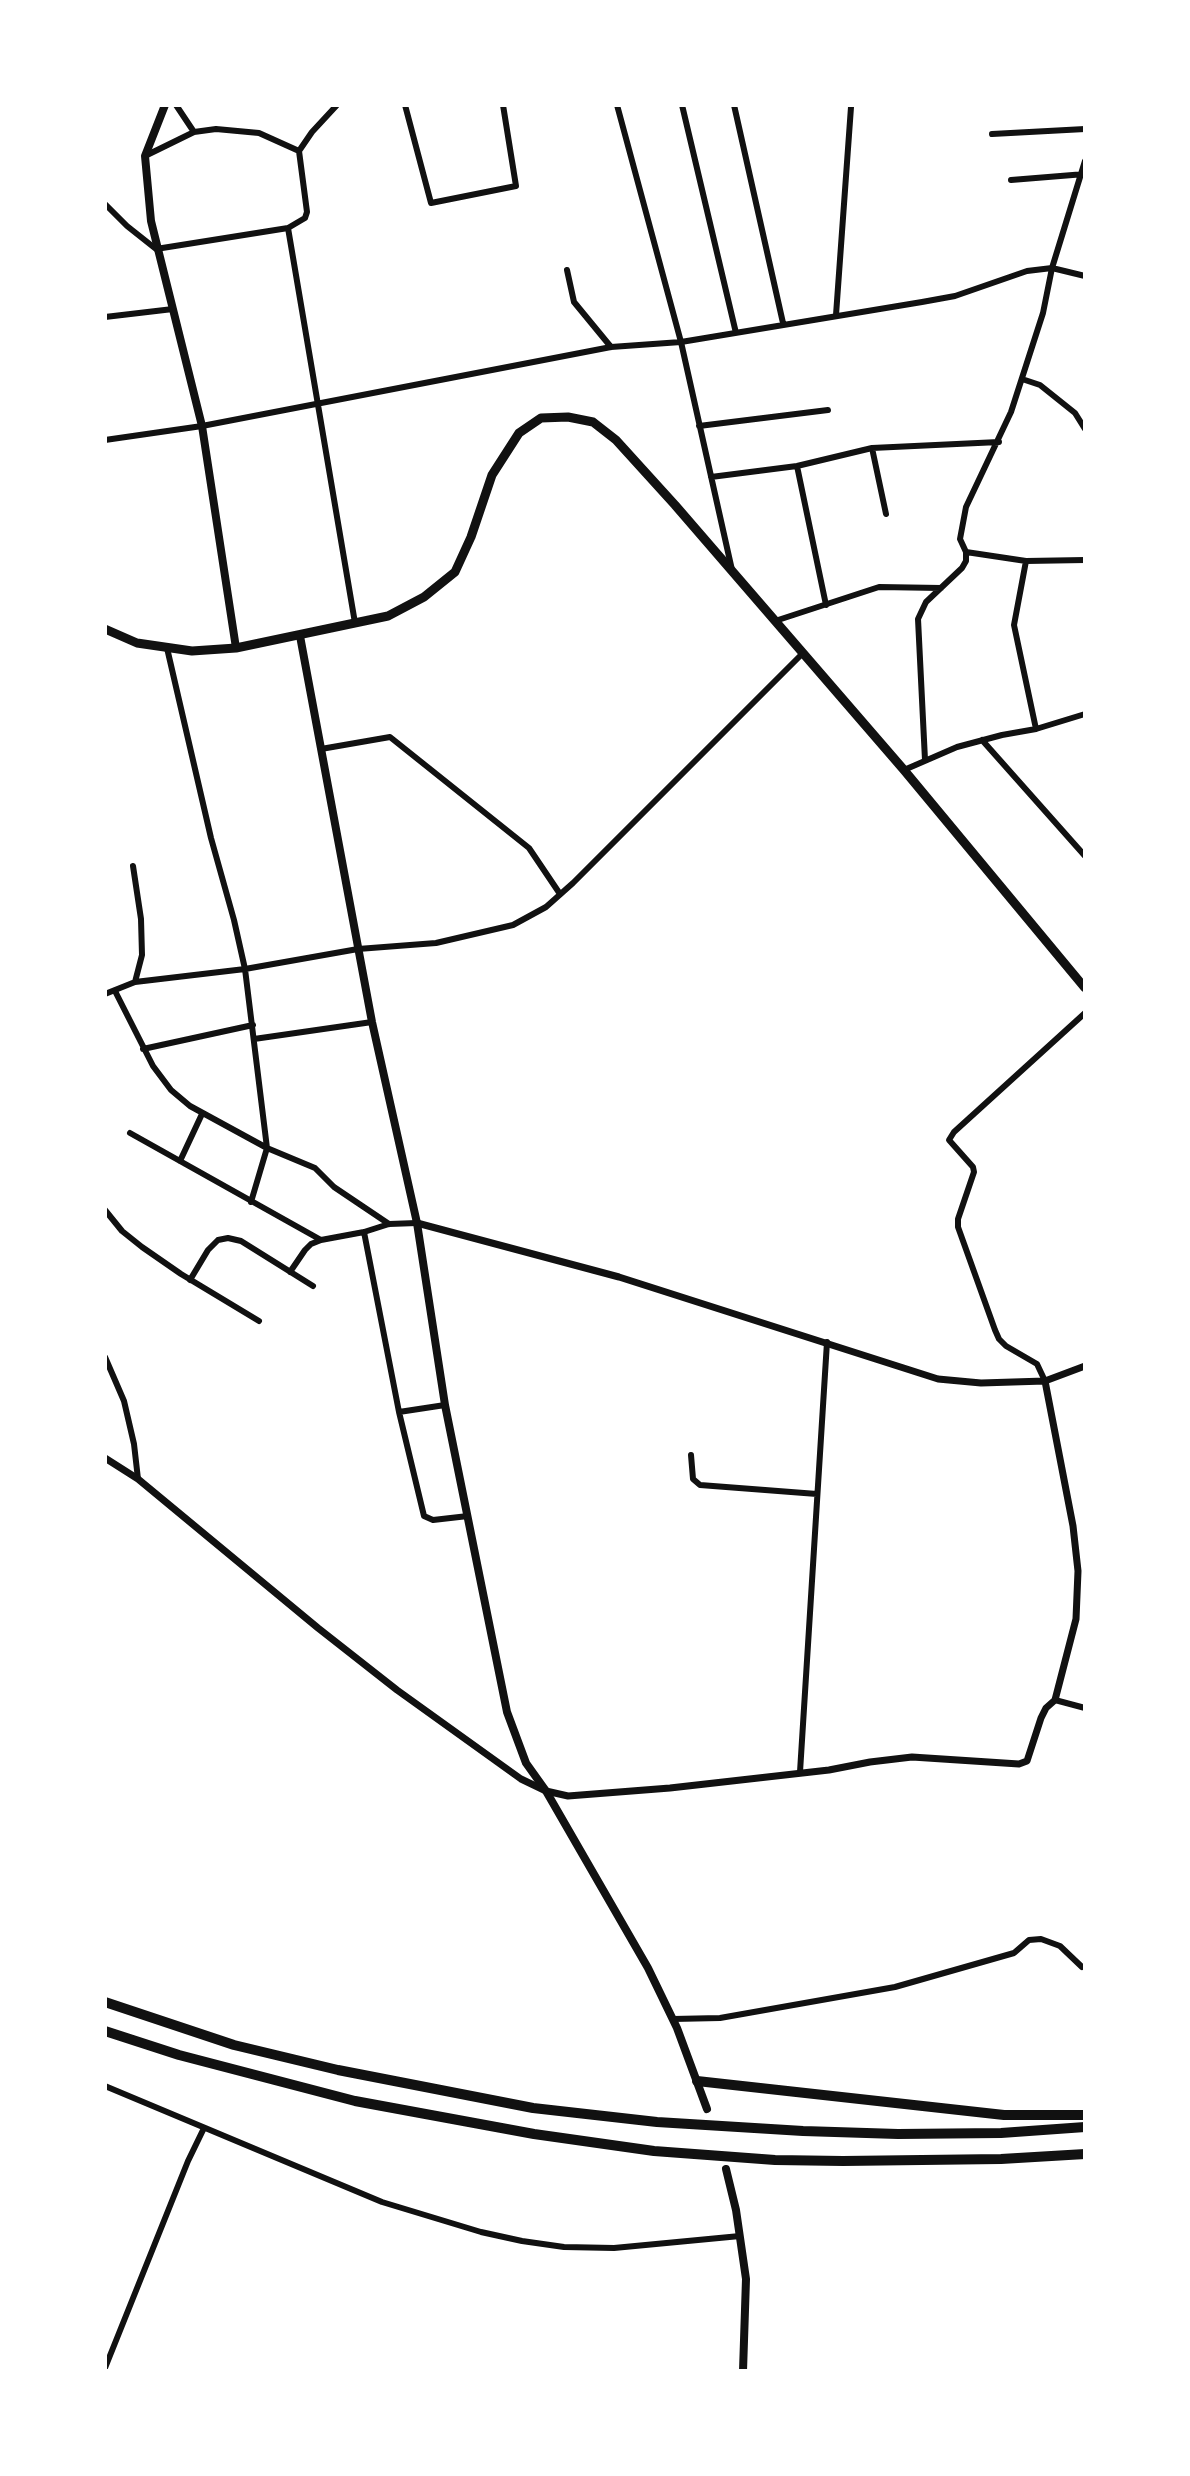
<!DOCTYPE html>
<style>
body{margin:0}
#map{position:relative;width:1190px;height:2476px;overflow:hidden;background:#fff;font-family:Ubuntu,sans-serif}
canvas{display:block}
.frame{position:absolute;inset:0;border:107px solid #fff;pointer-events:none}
</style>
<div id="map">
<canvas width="1190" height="2476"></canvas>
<div class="frame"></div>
</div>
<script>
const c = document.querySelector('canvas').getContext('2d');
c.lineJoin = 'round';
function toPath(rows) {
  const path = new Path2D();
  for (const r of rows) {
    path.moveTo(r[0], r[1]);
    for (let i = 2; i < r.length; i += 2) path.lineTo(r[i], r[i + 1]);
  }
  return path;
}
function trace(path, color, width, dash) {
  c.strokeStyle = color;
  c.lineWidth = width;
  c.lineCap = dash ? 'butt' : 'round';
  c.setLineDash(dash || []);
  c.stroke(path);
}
const minor = toPath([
 [176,105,194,132,216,129,259,133,299,151],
 [337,105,312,132,299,151,307,212,305,218,288,228,355,623],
 [405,105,431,203,516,186,503,105],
 [617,105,681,342,732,570],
 [682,105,736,333],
 [734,105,783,323],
 [992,134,1085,129],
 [145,156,194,132],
 [1011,180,1085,174],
 [105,204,127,226,156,249,288,228],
 [567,270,574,302,611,347],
 [836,315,851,107],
 [105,317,173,309],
 [1022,379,1040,385,1075,413,1085,429],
 [699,426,828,410],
 [105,440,202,426,611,347,681,342,922,302,955,296,1027,271,1052,268,1085,276],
 [872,448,886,514],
 [797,466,826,605],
 [711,477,797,466,872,448,999,442],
 [966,552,1026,561,1085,560],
 [1026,561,1014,625,1036,729],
 [775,621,879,587,941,588],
 [167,648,211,838,234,920,245,969,267,1148,251,1202],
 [982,740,1085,856],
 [321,749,390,737,529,848,560,894],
 [925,760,918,619,926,602,962,568,966,561,966,552,960,539,966,507,1011,412,1043,313,1052,268,1085,161],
 [904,770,957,747,1002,735,1036,729,1085,714],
 [133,866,141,919,142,955,135,982],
 [115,991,153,1066,171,1090,190,1106,267,1148,315,1168,334,1187,389,1224],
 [105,994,135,982,245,969,358,949,436,943,513,925,546,907,573,883,803,653],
 [254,1039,372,1022],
 [143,1049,253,1025],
 [130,1133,321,1240,364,1232,389,1224,417,1223],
 [180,1161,202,1114],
 [105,1210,122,1231,142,1247,181,1274,259,1321],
 [364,1232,399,1412,424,1516,433,1520,468,1516],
 [290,1272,305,1250,311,1244,321,1240],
 [190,1280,208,1250,218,1240,228,1238,241,1241,313,1286],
 [105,1357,124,1401,134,1444,138,1479],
 [1045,1381,1037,1364,1006,1346,999,1339,995,1330,958,1227,958,1219,974,1172,973,1167,949,1140,954,1132,1085,1013],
 [399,1412,445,1405],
 [691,1455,693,1479,700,1485,817,1494],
 [1055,1700,1085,1708],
 [800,1772,827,1342],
 [673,2019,720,2018,895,1987,1014,1953,1029,1940,1041,1939,1060,1946,1082,1967],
 [105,2086,382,2202,481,2232,522,2241,564,2247,614,2248,740,2236],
 [105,2368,188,2161,204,2128]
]);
const tertiary = toPath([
 [417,1223,619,1277,938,1379,981,1383,1045,1381,1085,1366],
 [105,1458,138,1479,318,1628,397,1690,521,1779,546,1791,568,1796,670,1788,829,1770,870,1762,912,1757,1019,1764,1027,1761,1041,1718,1046,1708,1055,1700,1076,1619,1078,1571,1073,1526,1045,1381]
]);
const secondary = toPath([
 [165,105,145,156,151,221,202,426,236,648],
 [300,636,372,1022,417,1223,445,1405,507,1712,526,1763,546,1791,648,1968,677,2028,707,2109],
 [726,2169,736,2210,746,2279,743,2371]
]);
const primary = toPath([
 [105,629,137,643,192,651,236,648,388,616,424,597,455,572,471,537,492,475,519,433,541,418,568,417,593,422,616,440,675,505,904,770,1085,988]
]);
const motorway = toPath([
 [105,2002,234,2045,338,2070,533,2108,657,2122,803,2131,898,2134,1001,2133,1085,2127],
 [105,2031,179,2055,355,2101,534,2134,654,2151,775,2160,843,2161,1001,2159,1085,2154],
 [697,2081,1004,2115,1085,2115]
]);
trace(minor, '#111', 6);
trace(tertiary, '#111', 7);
trace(secondary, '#111', 8);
trace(primary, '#111', 9);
trace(motorway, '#111', 10);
</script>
